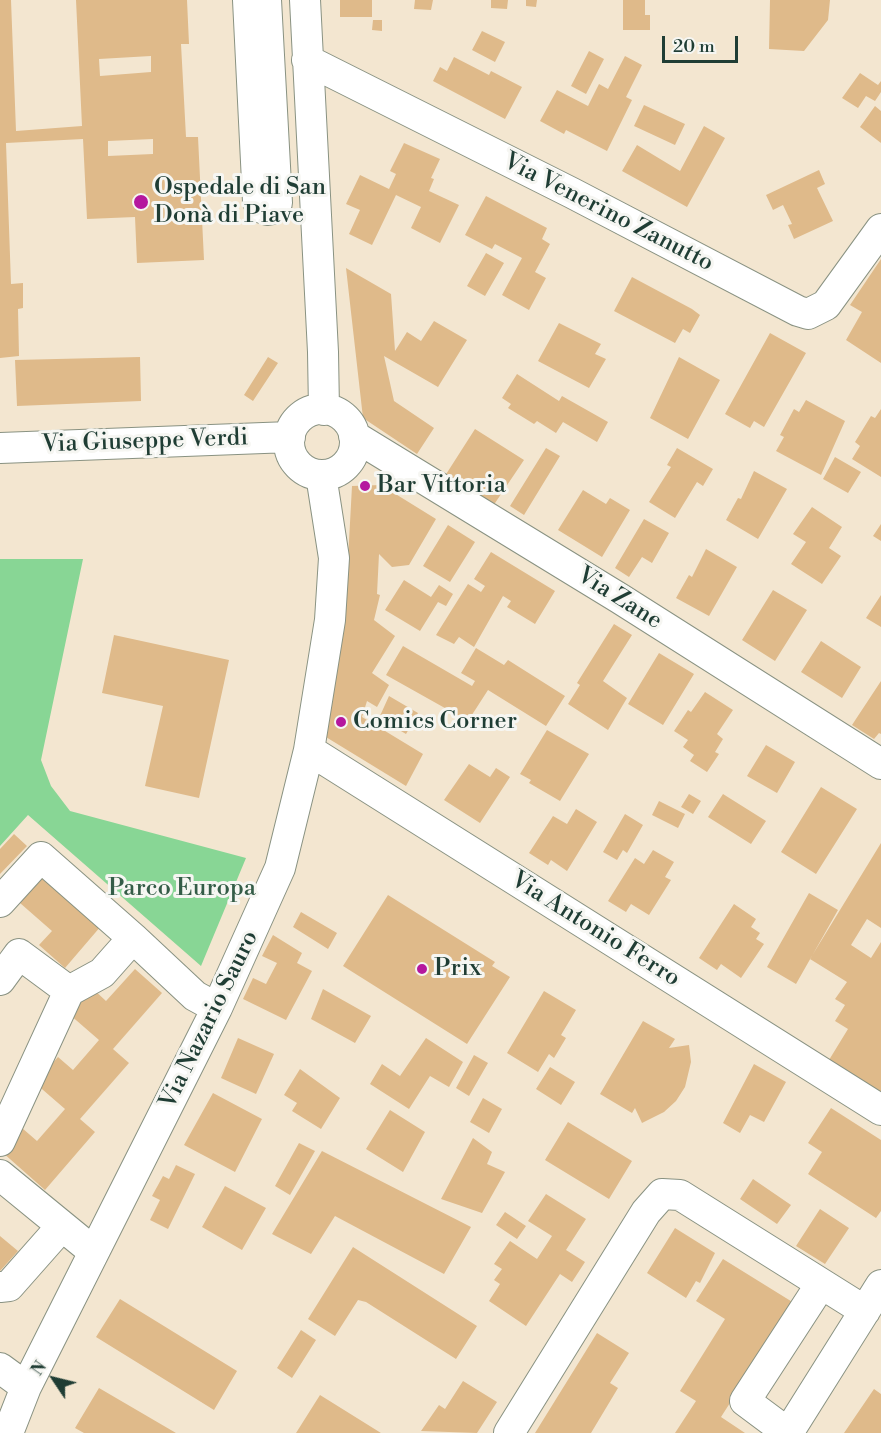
<!DOCTYPE html>
<meta charset="utf-8">
<style>
body{margin:0}
#map{position:relative;width:881px;height:1433px;overflow:hidden;background:#f3e6d0;font-family:"Libre Bodoni",serif}
canvas{display:block}
.north{position:absolute;left:24px;top:1349px;width:60px;height:60px;-webkit-text-stroke:4px #f6f6f2;paint-order:stroke;rotate:305deg;font-size:16px;font-weight:700;line-height:24px;text-align:center;color:#1f3d34}
.north::after{content:'';display:block;margin:auto;width:21px;height:27px;background:#1f3d34;clip-path:polygon(50% 0,100% 100%,50% 72%,0 100%)}
.scale{position:absolute;left:662px;top:36px;width:76px;height:27px;box-sizing:border-box;border:3px solid #1f3d34;border-top:0;padding-left:8px;font-size:18px;line-height:21px;white-space:nowrap;color:#1f3d34;-webkit-text-stroke:4px #f6f6f2;paint-order:stroke}
</style>
<div id="map">
<canvas width="881" height="1433"></canvas>
<div class="north">N</div>
<div class="scale">20 m</div>
</div>
<script>
const c = document.querySelector('canvas').getContext('2d');
c.lineJoin = 'round';
function fill(path, color) {
  c.fillStyle = color;
  c.fill(path, 'evenodd');
}
function toPath(rows) {
  const path = new Path2D();
  for (const r of rows) {
    if (r.length === 3) {
      path.moveTo(r[0] + r[2], r[1]);
      path.arc(r[0], r[1], r[2], 0, 2 * Math.PI);
      continue;
    }
    path.moveTo(r[0], r[1]);
    for (let i = 2; i < r.length; i += 2) path.lineTo(r[i], r[i + 1]);
  }
  return path;
}
function trace(path, color, width, dash) {
  c.strokeStyle = color;
  c.lineWidth = width;
  c.lineCap = dash ? 'butt' : 'round';
  c.setLineDash(dash || []);
  c.stroke(path);
}
function label(font, color, halo, rows, align = 'center') {
  c.font = font + ' "Libre Bodoni",serif';
  c.lineWidth = 6;
  c.setLineDash([]);
  c.textBaseline = 'middle';
  c.strokeStyle = halo;
  c.fillStyle = color;
  for (const [text, x, y, turn = 0] of rows) {
    c.save();
    c.translate(x, y);
    c.rotate((+turn || 0) * Math.PI / 180);
    c.textAlign = isNaN(turn) ? turn : align;
    if (halo) c.strokeText(text, 0, 0);
    c.fillText(text, 0, 0);
    c.restore();
  }
}
const green = toPath([
 [0,559,83,559,41,760,51,786,70,811,246,858,201,966,28,815,0,846]
]);
const building = toPath([
 [0,0,11,0,16,131,82,126,76,0,187,0,189,44,181,44,186,137,198,137,204,260,137,263,135,217,87,219,83,139,6,143,11,284,23,283,23,308,18,309,19,356,0,358],
 [151,56,151,72,100,76,99,59],
 [153,139,153,154,108,156,108,141],
 [340,0,372,0,372,17,340,17],
 [415,0,433,0,431,10,414,9],
 [491,0,508,0,507,9,491,8],
 [526,0,537,0,536,7,526,6],
 [623,0,645,0,645,15,650,15,650,30,623,30],
 [770,0,830,0,828,20,804,51,769,49],
 [373,20,382,20,382,31,372,30],
 [482,31,505,42,495,62,472,50],
 [589,51,604,59,586,94,571,86],
 [625,56,642,65,626,97,632,100,607,151,566,130,564,134,540,121,557,90,588,106,599,84,608,89],
 [454,57,489,75,491,71,522,87,505,119,433,81,440,67,447,71],
 [860,73,878,85,881,81,881,92,875,101,866,96,858,108,842,98],
 [644,105,685,124,675,145,634,126],
 [875,106,881,111,881,143,860,127],
 [704,126,725,138,687,207,622,171,637,145,680,171],
 [404,143,440,159,431,178,434,179,429,191,459,205,440,243,411,228,421,207,396,195,372,245,349,234,360,210,346,204,360,175,389,189,396,174,390,171],
 [819,170,825,184,817,188,833,221,794,239,788,225,792,224,783,205,773,210,766,195],
 [486,196,547,228,542,239,550,244,535,272,546,278,529,310,502,295,522,258,495,244,492,249,465,235],
 [486,253,504,263,485,296,467,286],
 [881,259,881,363,846,340,862,312,850,305],
 [346,268,391,294,395,351,407,332,421,341,434,321,467,340,438,387,384,356,394,401,434,428,417,454,363,418],
 [632,277,692,309,700,315,690,333,683,329,675,343,614,311],
 [559,323,601,344,595,354,606,359,589,388,538,361],
 [770,333,806,353,764,427,754,421,750,428,725,414],
 [140,357,141,401,17,406,15,360],
 [268,357,278,363,253,401,244,395],
 [679,357,720,380,688,439,650,418],
 [517,374,559,401,562,396,608,422,597,442,563,422,556,433,537,421,534,424,508,408,511,404,502,398],
 [806,400,845,421,821,475,776,451,784,437,780,435,794,409,799,412],
 [881,409,881,477,852,459,860,446,855,442,871,416,875,418],
 [475,429,524,460,491,509,443,479],
 [546,448,560,456,524,515,510,506],
 [677,448,713,469,703,486,697,482,675,518,649,502,671,467,667,465],
 [835,457,861,472,848,493,823,479],
 [754,471,787,489,758,539,726,520,738,498,741,499],
 [381,485,436,519,409,565,392,567,379,554,377,594,380,595,374,620,395,636,372,673,389,685,377,707,367,701,362,717,423,754,406,786,321,734,345,615,352,486],
 [583,490,606,504,610,498,630,510,602,557,558,530],
 [812,507,842,527,829,548,841,556,822,584,791,564,806,542,793,534],
 [644,519,669,533,652,563,642,557,629,577,615,568],
 [881,524,881,541,873,536],
 [448,525,475,542,450,582,423,566],
 [706,549,737,567,709,616,676,598,689,575,692,577],
 [491,552,555,591,535,624,507,607,511,601,503,596,474,647,459,637,454,644,436,635,468,584,481,592,485,586,474,579],
 [404,580,431,597,439,585,453,594,446,606,438,602,420,631,385,610],
 [773,590,807,610,775,661,742,640],
 [881,595,881,627,866,618],
 [614,624,632,635,603,681,627,698,608,730,568,704,580,685,577,683],
 [114,635,229,660,199,798,145,786,163,706,102,693],
 [821,641,861,667,842,698,801,672],
 [403,646,472,686,475,681,461,673,476,648,504,665,508,660,565,696,546,726,488,690,468,721,386,675],
 [659,653,694,674,663,725,628,704],
 [881,681,881,734,879,733,874,739,852,725],
 [705,692,733,710,717,734,723,739,715,752,719,754,707,772,690,761,694,755,683,747,688,740,674,731,688,710,691,712],
 [389,696,418,713,406,734,379,718],
 [547,730,589,754,560,801,529,783,531,780,520,774],
 [766,745,795,762,777,793,747,776],
 [469,764,490,777,496,768,510,777,480,823,444,800],
 [821,787,857,809,816,874,781,852],
 [689,794,701,801,693,814,681,807],
 [723,794,766,821,751,844,708,817],
 [659,801,685,814,678,828,652,815],
 [576,809,597,822,567,871,551,860,548,865,529,853,553,816,567,824],
 [625,814,643,825,627,853,623,850,617,860,603,852],
 [14,834,27,846,0,874,0,849],
 [881,843,881,928,867,919,851,945,871,958,881,942,881,1092,829,1060,848,1029,835,1021,845,1005,835,999,847,982,810,959],
 [653,850,674,862,665,877,671,880,649,915,631,904,626,912,608,901,635,858,644,864],
 [43,875,101,926,65,968,39,945,52,931,20,903],
 [809,893,838,910,796,984,767,967],
 [388,895,495,962,492,966,510,977,467,1044,343,966],
 [734,904,756,919,751,927,760,933,756,939,764,944,741,978,721,964,717,970,699,958],
 [301,912,337,933,328,949,293,927],
 [273,935,302,953,297,963,312,971,286,1020,243,999,253,978,266,984,277,963,262,956],
 [135,969,162,993,113,1049,129,1063,80,1119,95,1132,45,1190,2,1152,22,1128,37,1141,65,1109,35,1083,58,1057,73,1070,99,1040,69,1014,92,988,106,1001],
 [323,989,371,1016,355,1043,311,1019],
 [544,991,576,1010,561,1035,566,1038,554,1058,549,1054,538,1072,507,1053],
 [643,1021,675,1039,669,1048,689,1045,691,1062,685,1087,676,1101,664,1112,642,1123,635,1108,632,1113,600,1094],
 [238,1038,274,1054,256,1094,221,1078],
 [426,1038,463,1062,449,1087,430,1076,409,1109,370,1084,382,1064,400,1076],
 [474,1055,488,1063,469,1096,456,1088],
 [754,1064,786,1082,764,1122,750,1115,740,1133,723,1123],
 [550,1067,575,1082,561,1105,536,1089],
 [300,1069,340,1098,321,1129,292,1111,297,1103,284,1095],
 [213,1093,262,1119,235,1172,184,1145],
 [483,1098,502,1109,489,1133,470,1122],
 [831,1108,881,1140,881,1211,876,1218,808,1174,822,1152,808,1143],
 [390,1110,425,1132,403,1172,366,1149],
 [568,1122,632,1161,609,1199,545,1160],
 [473,1138,492,1152,487,1164,505,1172,482,1213,441,1199],
 [299,1143,315,1151,290,1195,275,1186],
 [322,1151,471,1227,444,1274,335,1216,311,1254,272,1234],
 [176,1165,195,1174,168,1229,150,1220,160,1200,152,1196,163,1176,169,1179],
 [753,1179,791,1205,777,1224,740,1199],
 [225,1186,266,1208,242,1250,202,1227],
 [546,1194,586,1219,566,1250,585,1262,572,1282,560,1274,526,1326,489,1301,500,1284,494,1280,502,1269,494,1264,510,1241,537,1259,552,1236,528,1221],
 [820,1209,849,1228,825,1264,796,1246],
 [505,1212,526,1226,517,1239,496,1225],
 [675,1228,715,1253,700,1283,696,1281,686,1298,647,1273],
 [0,1236,18,1251,0,1271],
 [353,1247,477,1326,456,1359,366,1302,358,1300,335,1336,308,1319],
 [723,1259,794,1303,721,1417,745,1433,675,1433,696,1401,680,1391,725,1319,696,1301],
 [120,1299,237,1371,214,1410,96,1337],
 [301,1330,316,1340,292,1378,277,1368],
 [597,1333,629,1353,610,1383,618,1388,591,1433,535,1433],
 [463,1381,497,1402,477,1433,421,1431,439,1405,445,1409],
 [99,1388,176,1433,84,1433,75,1428],
 [874,1389,881,1394,881,1433,844,1433],
 [320,1395,381,1433,296,1433]
]);
const minor = toPath([
 [248,0,258,202,262,208,267,210,273,209,277,203,266,0],
 [305,0,323,352,324,410],
 [307,60,572,193,798,311,808,314,826,305,881,229],
 [322,442,33],
 [354,436,619,598,881,764],
 [0,448,290,437],
 [309,750,881,1110],
 [0,902,41,857,133,938],
 [0,980,19,954,69,991,0,1141],
 [69,991,102,973,133,938,195,996,217,1008],
 [0,1175,94,1252],
 [0,1287,9,1286,62,1226],
 [0,1368,26,1387],
 [8,1433,26,1387,217,1008,280,868,309,750,330,620,334,558,321,475],
 [509,1433,646,1212,662,1194,680,1195,865,1311],
 [788,1433,745,1401,821,1284],
 [788,1433,881,1285]
]);
const markers = [
 [141,202,8,"#b5179e"],
 [365,486,6,"#b5179e"],
 [341,722,6,"#b5179e"],
 [422,969,6,"#b5179e"]
];
const poiNames = [
 ["Ospedale di San",154,188],
 ["Donà di Piave",154,216],
 ["Bar Vittoria",377,486],
 ["Comics Corner",353,722],
 ["Prix",434,969]
];
const streetNames = [
 ["Via Venerino Zanutto",608,213,27],
 ["Via Giuseppe Verdi",145,442,-2],
 ["Via Zane",619,599,32],
 ["Via Antonio Ferro",595,930,32],
 ["Via Nazario Sauro",210,1020,-64]
];
const parkNames = [
 ["Parco Europa",182,889]
];
fill(green, '#88d695');
fill(building, '#dfba8a');
trace(minor, '#899282', 32);
trace(minor, '#fff', 30);
for (const [x, y, r, color] of markers) {
  const dot = new Path2D();
  dot.arc(x, y, r, 0, 2 * Math.PI);
  c.fillStyle = color;
  c.fill(dot);
  trace(dot, '#f6f6f2', 2);
}
label('24px', '#1f3d34', '#f6f6f2', poiNames, 'left');
label('24px', '#1f3d34', '#f6f6f2', streetNames);
label('24px', '#345c47', '#f6f6f2', parkNames);
</script>
